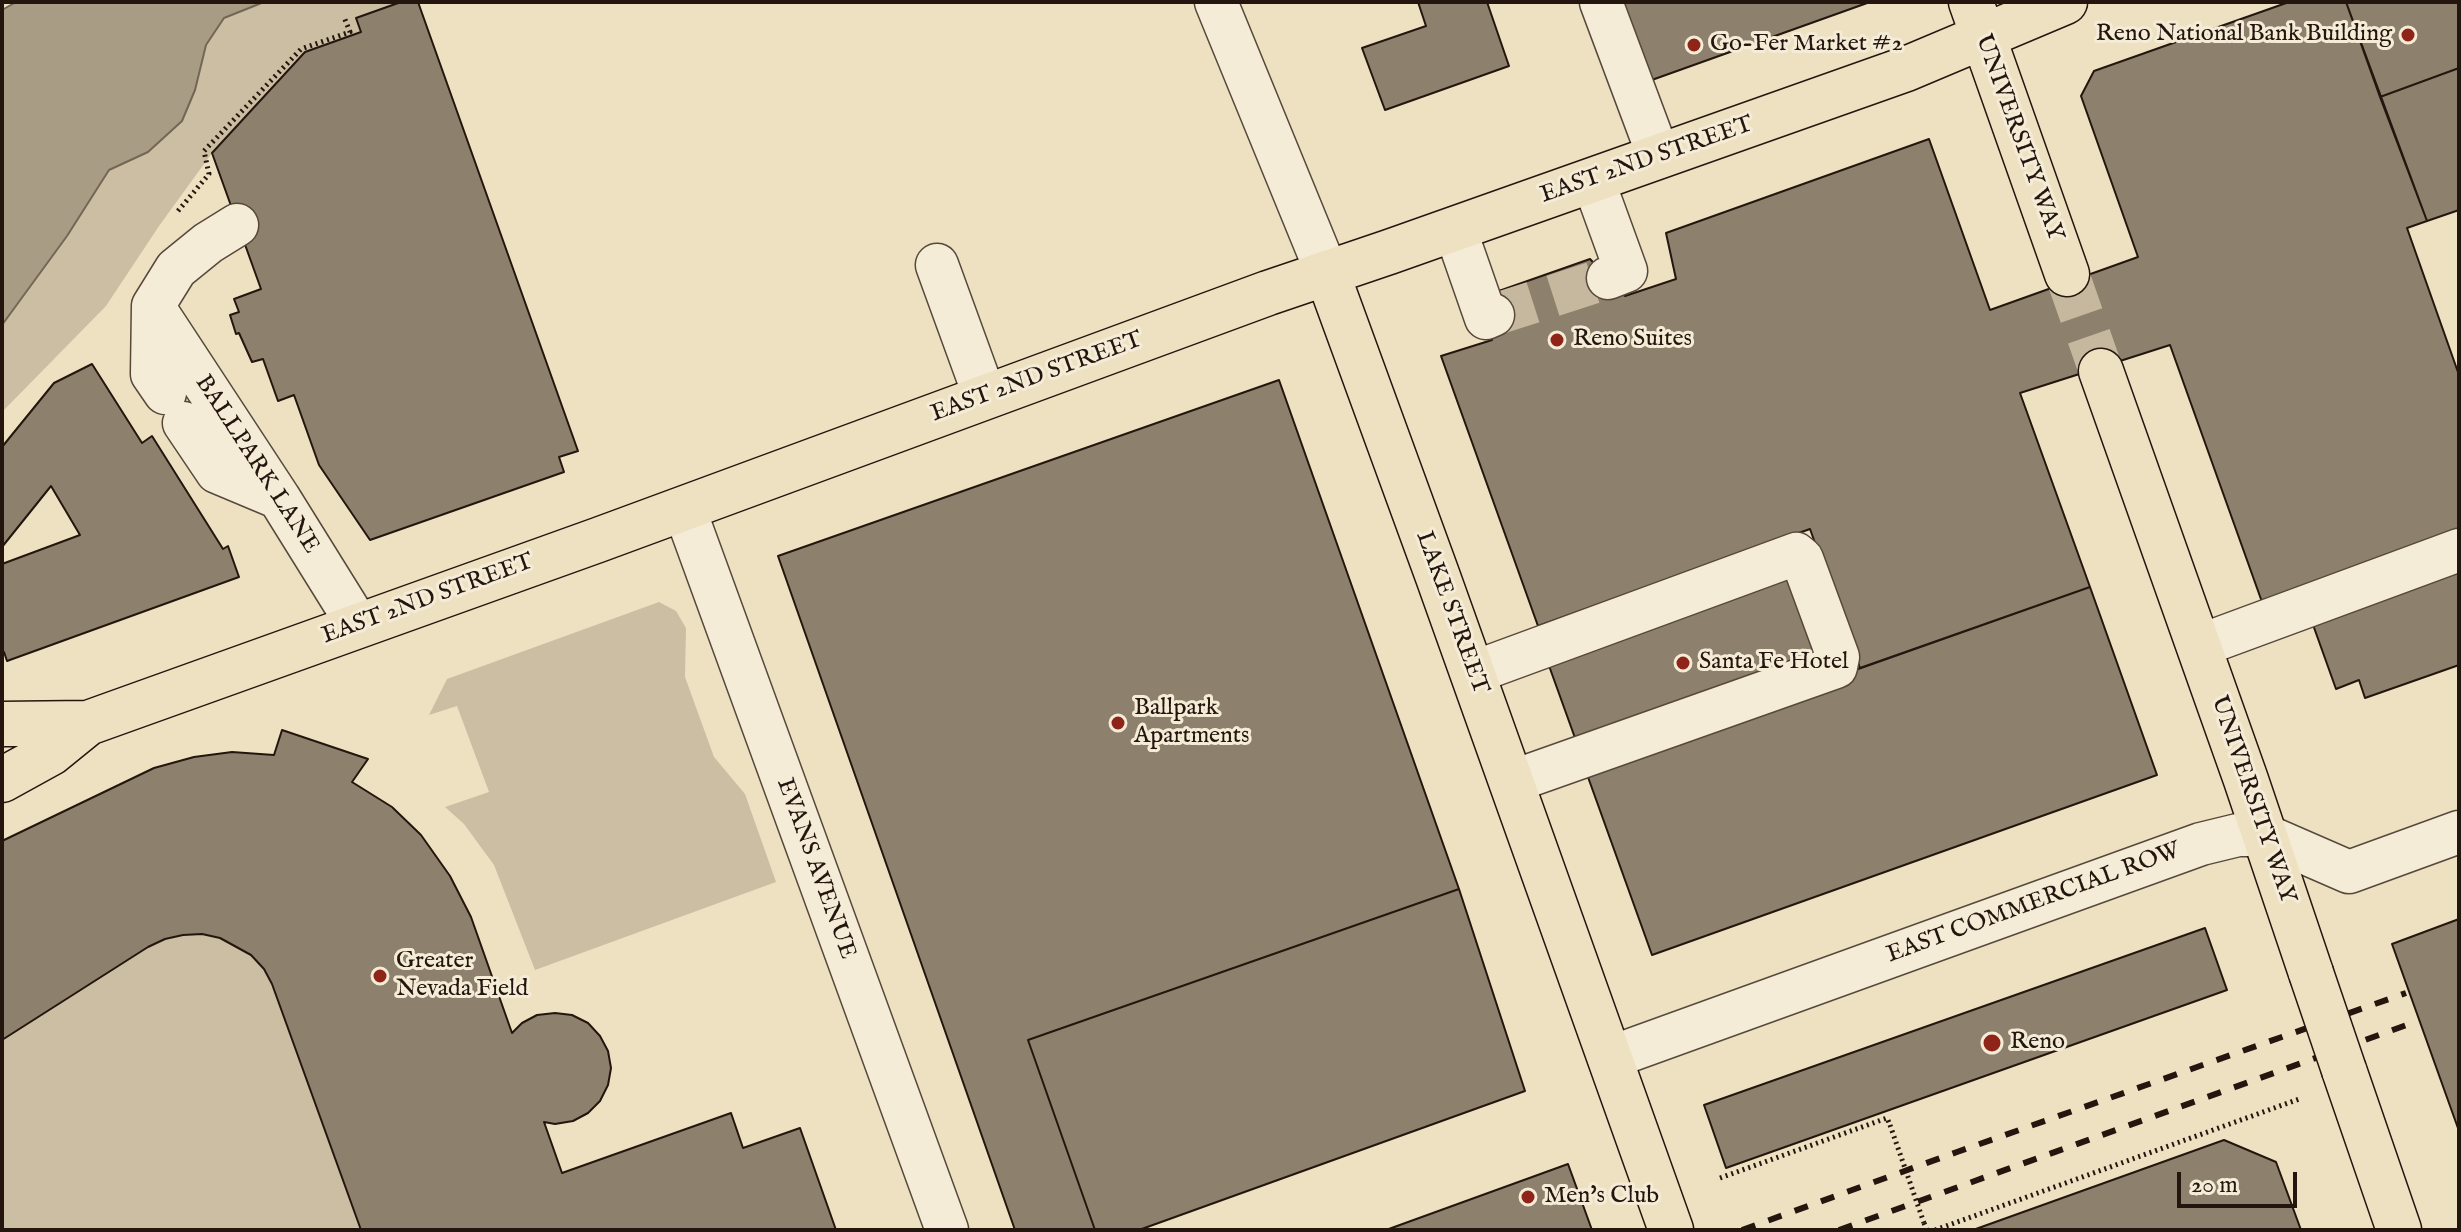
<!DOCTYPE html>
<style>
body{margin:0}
#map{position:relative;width:2461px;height:1232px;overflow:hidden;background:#eee1c2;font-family:"IM FELL English",serif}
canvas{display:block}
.frame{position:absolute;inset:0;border:4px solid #24160e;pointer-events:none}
.scale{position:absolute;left:2177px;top:1172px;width:120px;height:36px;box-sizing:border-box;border:4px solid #24160e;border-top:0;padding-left:10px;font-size:24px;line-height:28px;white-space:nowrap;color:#24160e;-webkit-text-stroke:6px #f4ecd7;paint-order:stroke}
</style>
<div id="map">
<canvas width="2461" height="1232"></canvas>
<div class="frame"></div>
<div class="scale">20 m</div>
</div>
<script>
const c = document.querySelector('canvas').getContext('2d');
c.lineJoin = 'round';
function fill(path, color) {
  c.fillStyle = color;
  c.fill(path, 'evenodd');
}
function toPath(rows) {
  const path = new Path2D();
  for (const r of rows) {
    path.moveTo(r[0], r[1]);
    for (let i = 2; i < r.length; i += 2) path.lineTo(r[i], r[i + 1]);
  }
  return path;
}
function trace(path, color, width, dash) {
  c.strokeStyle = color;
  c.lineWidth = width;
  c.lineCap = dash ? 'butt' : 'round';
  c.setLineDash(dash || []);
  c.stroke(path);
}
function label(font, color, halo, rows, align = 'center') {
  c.font = font + ' "IM FELL English",serif';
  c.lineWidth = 6;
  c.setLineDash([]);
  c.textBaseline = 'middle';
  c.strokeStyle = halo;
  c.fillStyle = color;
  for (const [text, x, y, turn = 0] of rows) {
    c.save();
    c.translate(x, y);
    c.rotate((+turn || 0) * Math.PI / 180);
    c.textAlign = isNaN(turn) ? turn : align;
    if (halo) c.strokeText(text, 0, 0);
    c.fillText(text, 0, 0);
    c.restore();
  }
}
const green = toPath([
 [264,2,401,2,356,18,361,32,305,53,212,153,159,226,106,306,2,412,2,325,67,236,109,170,149,152,195,90,206,45,224,18],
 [659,602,676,611,686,628,685,677,714,757,745,794,776,882,535,970,494,865,464,824,445,807,489,792,457,706,429,715,447,679],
 [202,934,220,938,251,955,264,969,272,984,361,1230,2,1230,2,1040,148,947,165,939,183,935]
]);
const water = toPath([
 [16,2,264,2,224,18,206,45,195,90,182,121,148,152,109,170,67,236,2,325,2,10,16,2]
]);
const building = toPath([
 [401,2,418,2,578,451,559,457,564,472,370,540,319,465,294,395,278,401,263,359,252,362,239,333,236,334,230,315,239,312,234,299,261,289,212,153,305,52,361,32,356,18,401,2],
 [1418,2,1487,2,1509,66,1385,110,1362,48,1426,26,1418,2],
 [1621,2,1870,2,1649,81,1621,2],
 [2289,2,2346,2,2427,221,2407,228,2459,375,2459,532,2262,602,2170,345,2020,393,2090,587,1860,668,1810,529,1538,626,1441,356,1492,340,1496,292,1590,259,1625,296,1676,279,1666,233,1929,139,1990,310,2138,257,2081,96,2094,71,2289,2],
 [2346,2,2459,2,2459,68,2380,97,2346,2],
 [2459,68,2459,210,2427,221,2380,97,2459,68],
 [92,364,142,443,152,436,223,549,228,546,239,577,7,661,4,652,2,652,2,564,80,535,51,486,2,547,2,447,54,383,92,364],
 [1279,380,1459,889,1028,1040,1095,1230,1015,1230,778,556,1279,380],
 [2459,570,2459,665,2365,698,2359,680,2336,689,2312,622,2459,570],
 [1787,578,1818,664,1579,749,1548,663,1787,578],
 [2090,587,2157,775,1652,955,1584,766,2090,587],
 [282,730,368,759,352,782,392,807,421,835,450,876,471,917,512,1033,522,1023,537,1015,555,1013,572,1015,588,1023,600,1036,608,1051,611,1068,608,1085,600,1101,588,1113,573,1121,555,1124,544,1122,562,1173,731,1113,743,1148,800,1128,836,1230,361,1230,272,984,264,969,251,955,220,938,202,934,183,935,165,939,148,947,2,1040,2,841,154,768,194,757,232,752,274,755,282,730],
 [1459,889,1525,1091,1139,1230,1095,1230,1028,1040,1459,889],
 [2459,919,2459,1131,2392,944,2459,919],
 [2205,928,2227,990,1726,1168,1704,1105,2205,928],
 [2224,1140,2276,1162,2301,1230,1973,1230,2224,1140],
 [1568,1164,1592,1230,1386,1230,1568,1164]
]);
const minorTunnel = toPath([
 [1493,315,1608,278]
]);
const majorTunnel = toPath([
 [2067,274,2101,371]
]);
const path = toPath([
 [178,211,209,174,204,151,301,49,350,32,344,17],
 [1720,1178,1887,1118,1890,1125],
 [1924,1223,1927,1230],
 [1935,1230,2302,1098]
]);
const minor = toPath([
 [1216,2,1327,273],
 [1601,2,1659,157],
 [1593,180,1626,271,1608,278],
 [1455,229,1486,318,1493,315],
 [937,265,985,397],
 [153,306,279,498,358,625],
 [165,393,152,374,153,306,176,269,208,243,237,225],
 [184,423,217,472,279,498],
 [684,508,947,1230],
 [2199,646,2459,550],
 [1472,673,1796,554,1802,559,1838,657,1836,667,1511,782],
 [1609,1058,2201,844,2238,835,2264,835,2349,872,2459,832]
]);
const major = toPath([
 [1971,2,2067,274],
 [1327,273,1438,577,1671,1230],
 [2101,371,2246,780,2311,973],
 [2,724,88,723,598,540,1268,293,1389,252,1906,69,2065,2],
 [2,780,51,753,88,723],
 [2344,1070,2399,1230]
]);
const rail = toPath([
 [1742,1230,1957,1152,2406,993],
 [1839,1230,2415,1022]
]);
const pathBridge = toPath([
 [1890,1125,1924,1223]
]);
const majorBridge = toPath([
 [2311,973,2344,1070]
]);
const markers = [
 [2408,35,8,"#8f2418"],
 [1694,45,8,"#8f2418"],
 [1557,340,8,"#8f2418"],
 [1683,663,8,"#8f2418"],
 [1118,723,8,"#8f2418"],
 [380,976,8,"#8f2418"],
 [1992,1043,10,"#8f2418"],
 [1528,1197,8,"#8f2418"]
];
const poiNames = [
 ["Reno National Bank Building",2392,35,"right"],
 ["Go-Fer Market #2",1710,45],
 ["Reno Suites",1573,340],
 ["Santa Fe Hotel",1699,663],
 ["Ballpark",1134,709],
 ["Apartments",1134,737],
 ["Greater",396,962],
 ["Nevada Field",396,990],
 ["Reno",2010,1043],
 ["Men's Club",1544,1197]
];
const streetNames = [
 ["UNIVERSITY WAY",2018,138,70],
 ["EAST 2ND STREET",1647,161,-19],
 ["EAST 2ND STREET",1037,378,-20],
 ["BALLPARK LANE",256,465,57],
 ["EAST 2ND STREET",428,600,-20],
 ["LAKE STREET",1451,613,70],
 ["UNIVERSITY WAY",2252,800,71],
 ["EVANS AVENUE",815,869,70],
 ["EAST COMMERCIAL ROW",2034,904,-20]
];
fill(green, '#ccbea3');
fill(water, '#a99c85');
trace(water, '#746655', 2);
fill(building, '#8d806c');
trace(building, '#24160e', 2);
trace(minorTunnel, '#c6b89e', 42, [42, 21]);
trace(majorTunnel, '#c6b89e', 44, [44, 22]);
trace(minor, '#56493b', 45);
trace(major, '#24160e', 47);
trace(path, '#24160e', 5, [2, 4]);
trace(minor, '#f4ecd7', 42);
trace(major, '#eee1c2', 44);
trace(rail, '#24160e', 6, [14, 14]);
trace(majorBridge, '#24160e', 47, []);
trace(pathBridge, '#24160e', 5, [2, 4]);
trace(majorBridge, '#eee1c2', 44);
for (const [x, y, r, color] of markers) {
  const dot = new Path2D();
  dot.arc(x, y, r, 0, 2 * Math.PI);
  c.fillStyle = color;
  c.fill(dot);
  trace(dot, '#f4ecd7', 3);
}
label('24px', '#24160e', '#f4ecd7', poiNames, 'left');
label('24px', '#24160e', '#f4ecd7', streetNames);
</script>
